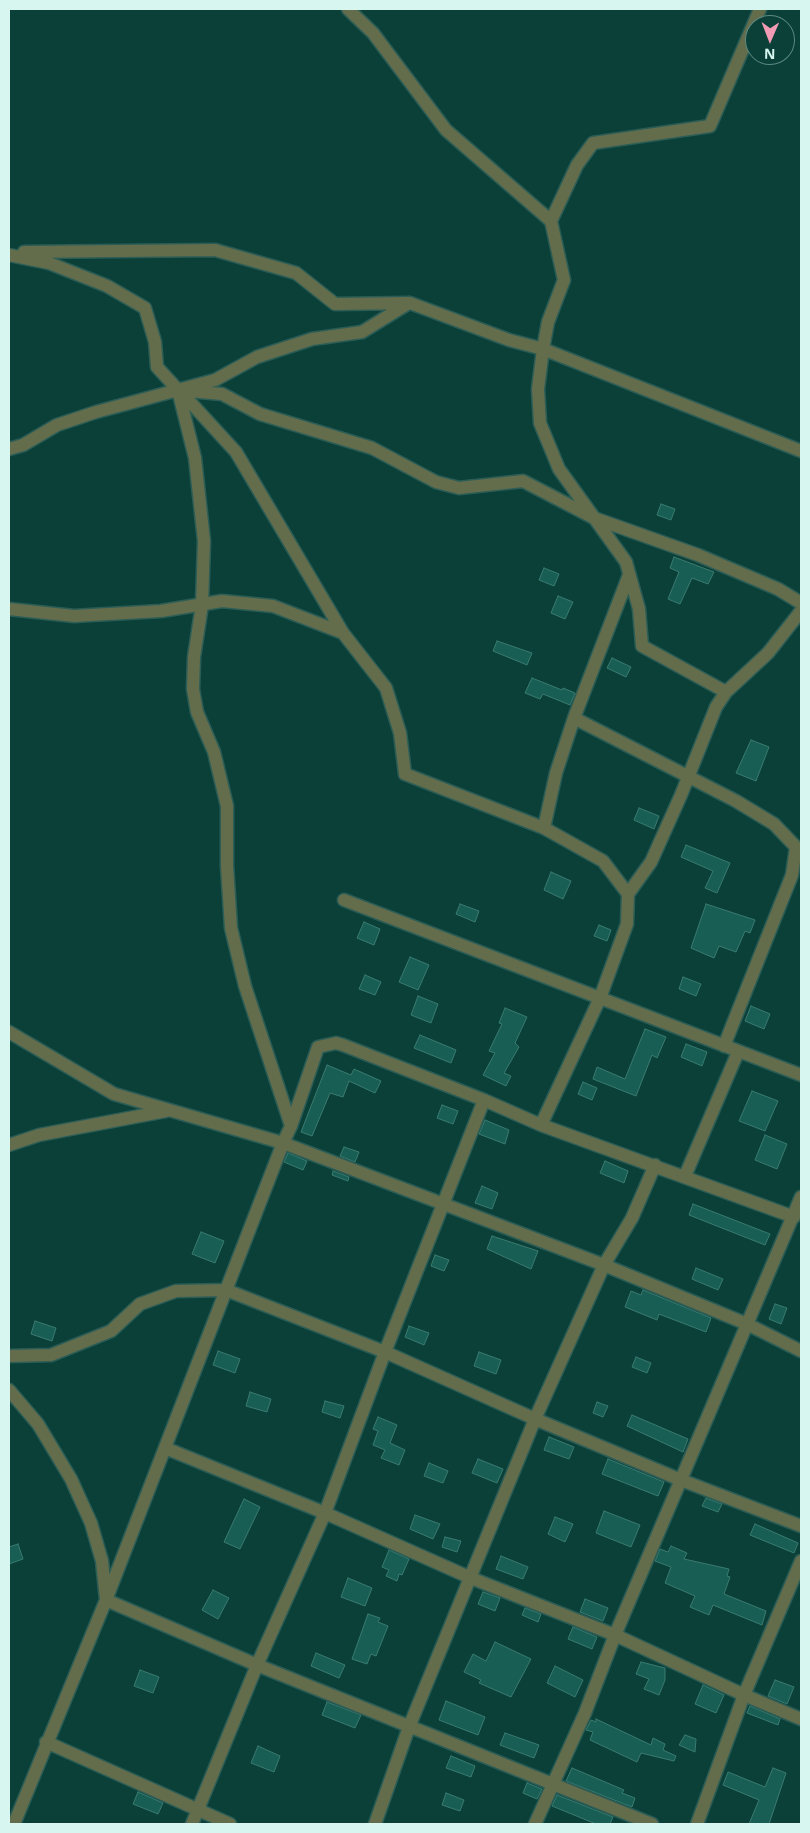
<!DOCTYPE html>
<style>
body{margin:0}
#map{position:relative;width:810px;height:1833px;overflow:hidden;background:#0b4039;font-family:"Noto Sans",sans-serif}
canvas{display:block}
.frame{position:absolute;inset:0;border:10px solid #d6f6ef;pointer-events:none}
.north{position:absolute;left:745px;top:15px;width:50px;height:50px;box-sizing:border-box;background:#0b4039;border:1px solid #5c8982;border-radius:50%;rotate:181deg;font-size:14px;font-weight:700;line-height:20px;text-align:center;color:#d6f6ef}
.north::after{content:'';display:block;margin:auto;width:18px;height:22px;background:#f19ab3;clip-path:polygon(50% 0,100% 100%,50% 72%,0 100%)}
</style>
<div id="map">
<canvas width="810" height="1833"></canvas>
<div class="frame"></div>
<div class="north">N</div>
</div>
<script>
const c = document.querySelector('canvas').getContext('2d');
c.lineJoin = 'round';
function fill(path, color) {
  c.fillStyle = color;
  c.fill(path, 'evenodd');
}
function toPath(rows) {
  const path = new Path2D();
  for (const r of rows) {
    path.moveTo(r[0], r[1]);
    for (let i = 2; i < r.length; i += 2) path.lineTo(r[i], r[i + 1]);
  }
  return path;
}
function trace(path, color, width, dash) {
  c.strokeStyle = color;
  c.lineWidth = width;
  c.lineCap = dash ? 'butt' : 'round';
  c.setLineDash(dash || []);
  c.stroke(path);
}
const building = toPath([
 [661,504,675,509,671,520,657,515,661,504],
 [674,557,714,572,708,584,692,578,680,604,668,599,679,572,670,568,674,557],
 [544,568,559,574,554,586,539,580,544,568],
 [558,596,573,602,565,619,551,613,558,596],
 [497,641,532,653,527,665,493,651,497,641],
 [612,658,631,667,626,677,607,668,612,658],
 [532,678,562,690,563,688,575,693,570,705,543,694,540,699,525,693,532,678],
 [751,740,769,747,756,781,736,773,751,740],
 [639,808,659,816,654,829,634,820,639,808],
 [686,845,730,863,717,893,705,888,713,871,681,857,686,845],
 [551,872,571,881,563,899,544,890,551,872],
 [460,904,479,911,475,922,456,914,460,904],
 [706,904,755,920,750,933,745,931,736,952,719,946,714,958,691,948,706,904],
 [364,922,380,929,374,945,357,938,364,922],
 [599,925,611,930,607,941,594,936,599,925],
 [410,957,429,965,418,990,399,982,410,957],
 [365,975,381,982,375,995,359,989,365,975],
 [683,977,701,984,696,996,679,989,683,977],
 [418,996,438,1004,431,1023,411,1015,418,996],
 [751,1006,770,1014,764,1029,745,1021,751,1006],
 [505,1008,527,1017,515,1043,519,1047,504,1073,511,1076,506,1086,483,1075,495,1053,489,1051,502,1024,499,1023,505,1008],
 [645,1029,666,1037,657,1058,652,1055,636,1096,593,1079,597,1067,625,1079,645,1029],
 [420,1035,456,1050,451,1063,414,1048,420,1035],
 [686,1044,707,1052,702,1066,681,1057,686,1044],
 [327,1065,351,1075,354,1069,381,1081,375,1093,349,1081,343,1097,330,1093,312,1136,301,1132,327,1065],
 [583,1082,597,1088,592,1100,578,1094,583,1082],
 [752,1091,778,1101,765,1131,739,1121,752,1091],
 [442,1105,458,1111,453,1124,437,1118,442,1105],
 [485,1120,509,1130,505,1144,479,1134,485,1120],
 [765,1135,787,1144,777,1169,755,1160,765,1135],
 [344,1147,359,1152,355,1162,340,1156,344,1147],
 [288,1153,307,1161,303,1170,284,1162,288,1153],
 [605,1161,628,1171,624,1183,600,1173,605,1161],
 [333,1171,349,1177,348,1181,332,1175,333,1171],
 [482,1186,498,1193,492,1209,475,1203,482,1186],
 [693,1204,770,1234,765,1245,689,1215,693,1204],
 [201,1232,224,1241,215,1263,192,1254,201,1232],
 [492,1236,538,1251,531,1269,487,1249,492,1236],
 [435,1255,449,1260,444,1271,431,1266,435,1255],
 [696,1268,723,1279,718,1290,692,1279,696,1268],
 [643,1290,711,1318,706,1332,659,1314,657,1320,625,1307,631,1291,641,1295,643,1290],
 [775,1304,787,1308,781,1324,769,1319,775,1304],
 [35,1321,56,1328,52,1341,31,1334,35,1321],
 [409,1326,429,1333,424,1345,405,1337,409,1326],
 [218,1351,240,1359,235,1373,213,1365,218,1351],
 [479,1352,501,1360,496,1374,474,1366,479,1352],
 [636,1357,651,1363,647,1373,632,1367,636,1357],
 [250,1392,271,1399,267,1412,246,1406,250,1392],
 [325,1401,344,1406,340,1418,322,1412,325,1401],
 [597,1402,608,1406,603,1417,593,1413,597,1402],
 [632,1415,688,1439,683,1452,627,1426,632,1415],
 [378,1417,397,1425,390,1443,405,1450,399,1465,381,1458,385,1450,373,1445,378,1431,373,1429,378,1417],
 [549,1437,574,1447,569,1459,544,1450,549,1437],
 [478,1459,503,1469,497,1483,472,1473,478,1459],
 [608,1459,664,1482,658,1496,602,1474,608,1459],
 [429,1463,448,1471,443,1483,424,1476,429,1463],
 [706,1498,722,1504,718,1512,702,1506,706,1498],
 [244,1499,260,1507,240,1549,224,1542,244,1499],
 [604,1511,640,1525,631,1547,596,1533,604,1511],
 [415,1515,440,1524,433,1539,410,1529,415,1515],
 [555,1517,573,1524,565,1542,548,1534,555,1517],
 [755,1524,798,1543,794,1553,750,1535,755,1524],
 [445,1537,461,1541,457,1552,442,1547,445,1537],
 [18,1544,23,1559,9,1564,9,1547,18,1544],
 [671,1546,687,1553,684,1559,729,1569,727,1576,730,1577,724,1594,766,1611,762,1625,713,1605,709,1615,690,1607,695,1596,665,1583,671,1567,655,1561,660,1549,668,1552,671,1546],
 [389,1550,409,1559,402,1575,399,1574,397,1581,386,1576,389,1570,382,1567,389,1550],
 [501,1556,528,1567,523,1579,496,1569,501,1556],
 [348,1578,372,1588,365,1606,341,1597,348,1578],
 [213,1590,229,1598,218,1619,202,1610,213,1590],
 [483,1592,500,1598,495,1611,478,1604,483,1592],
 [585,1599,608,1608,603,1621,580,1612,585,1599],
 [525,1608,541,1614,538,1622,522,1615,525,1608],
 [368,1614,380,1618,378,1622,388,1626,376,1656,371,1654,367,1664,352,1659,368,1614],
 [573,1627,597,1637,592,1649,568,1639,573,1627],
 [495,1642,531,1659,511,1697,479,1683,481,1680,464,1672,473,1654,486,1661,495,1642],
 [316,1653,345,1665,339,1678,311,1666,316,1653],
 [641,1662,665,1668,665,1680,659,1695,644,1689,649,1679,636,1674,641,1662],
 [555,1666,583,1680,575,1697,547,1683,555,1666],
 [140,1670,159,1677,153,1693,134,1686,140,1670],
 [775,1680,794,1687,787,1704,768,1696,775,1680],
 [703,1685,724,1695,716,1713,695,1704,703,1685],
 [446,1701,485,1717,478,1735,439,1720,446,1701],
 [327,1702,361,1715,355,1728,322,1715,327,1702],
 [750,1706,780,1719,778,1725,747,1713,750,1706],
 [596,1719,651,1745,653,1738,665,1744,663,1750,676,1756,674,1761,641,1753,637,1762,590,1740,593,1732,586,1730,591,1720,596,1722,596,1719],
 [505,1733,539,1745,534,1758,500,1745,505,1733],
 [685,1735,696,1739,695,1752,679,1745,685,1735],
 [258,1746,280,1756,274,1772,251,1763,258,1746],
 [451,1756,475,1766,471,1777,446,1768,451,1756],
 [572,1768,624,1790,622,1793,635,1798,632,1807,566,1781,572,1768],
 [773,1768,786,1773,769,1824,749,1824,759,1800,723,1785,728,1772,765,1787,773,1768],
 [527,1783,542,1789,537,1799,523,1793,527,1783],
 [138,1792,163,1803,158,1814,133,1804,138,1792],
 [446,1793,464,1800,460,1811,442,1805,446,1793],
 [557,1795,613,1817,610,1824,596,1824,552,1806,557,1795]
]);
const minor = toPath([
 [348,9,373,33,446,130,551,221,564,280,548,322,543,349,538,389,540,423,559,469,626,562,639,609,642,646,726,692],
 [551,221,577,165,593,143,710,126,760,9],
 [24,252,215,250,296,273,335,304,410,303,509,340,543,349,801,451],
 [9,255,49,263,107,286,145,308,155,342,157,367,178,390,195,458,204,541,202,605,194,657,193,689,197,712,214,752,227,806,227,866,231,928,245,986,291,1126],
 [178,390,222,394,260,414,372,448,436,482,459,488,523,481,594,518,698,555,778,589,801,603],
 [180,391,236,452,343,633,386,688,400,733,405,774,544,828,603,861,628,894],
 [9,449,23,445,57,425,96,412,215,380,257,357,312,339,362,332,409,303],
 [9,609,74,616,161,611,222,601,273,606,343,633],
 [574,718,736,801,774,824,796,847,792,875,724,1046],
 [544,828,556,773,574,718,629,575],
 [344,900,801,1075],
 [9,1032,114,1094,283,1143,604,1265,747,1324,801,1351],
 [541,1125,600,998,627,924,628,894,651,862,681,795,716,707,726,692,768,653,801,611],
 [9,1145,39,1135,166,1111],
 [685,1176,738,1052],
 [9,1356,51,1355,111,1331,140,1304,176,1291,226,1290,385,1352,535,1419,681,1480,801,1526],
 [9,1390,38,1424,71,1479,91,1523,102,1561,106,1600,257,1665,652,1824],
 [165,1448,325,1513,471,1578,615,1635,744,1695,801,1719],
 [46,1742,230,1824],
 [14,1824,106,1600,283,1143,291,1126,318,1047,336,1043,343,1045,484,1100,541,1125,794,1217],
 [192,1824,257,1665,325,1513,385,1352,484,1100],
 [375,1824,409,1727,535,1419,604,1265,632,1218,655,1165],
 [697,1824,744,1695,801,1561]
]);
const tertiary = toPath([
 [535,1824,585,1713,615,1635,801,1197]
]);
fill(building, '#195e54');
trace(building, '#3a7b70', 1);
trace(minor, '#2b5d56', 15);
trace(tertiary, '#2b5d56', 15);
trace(minor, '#646d4b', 12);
trace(tertiary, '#646d4b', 12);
</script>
